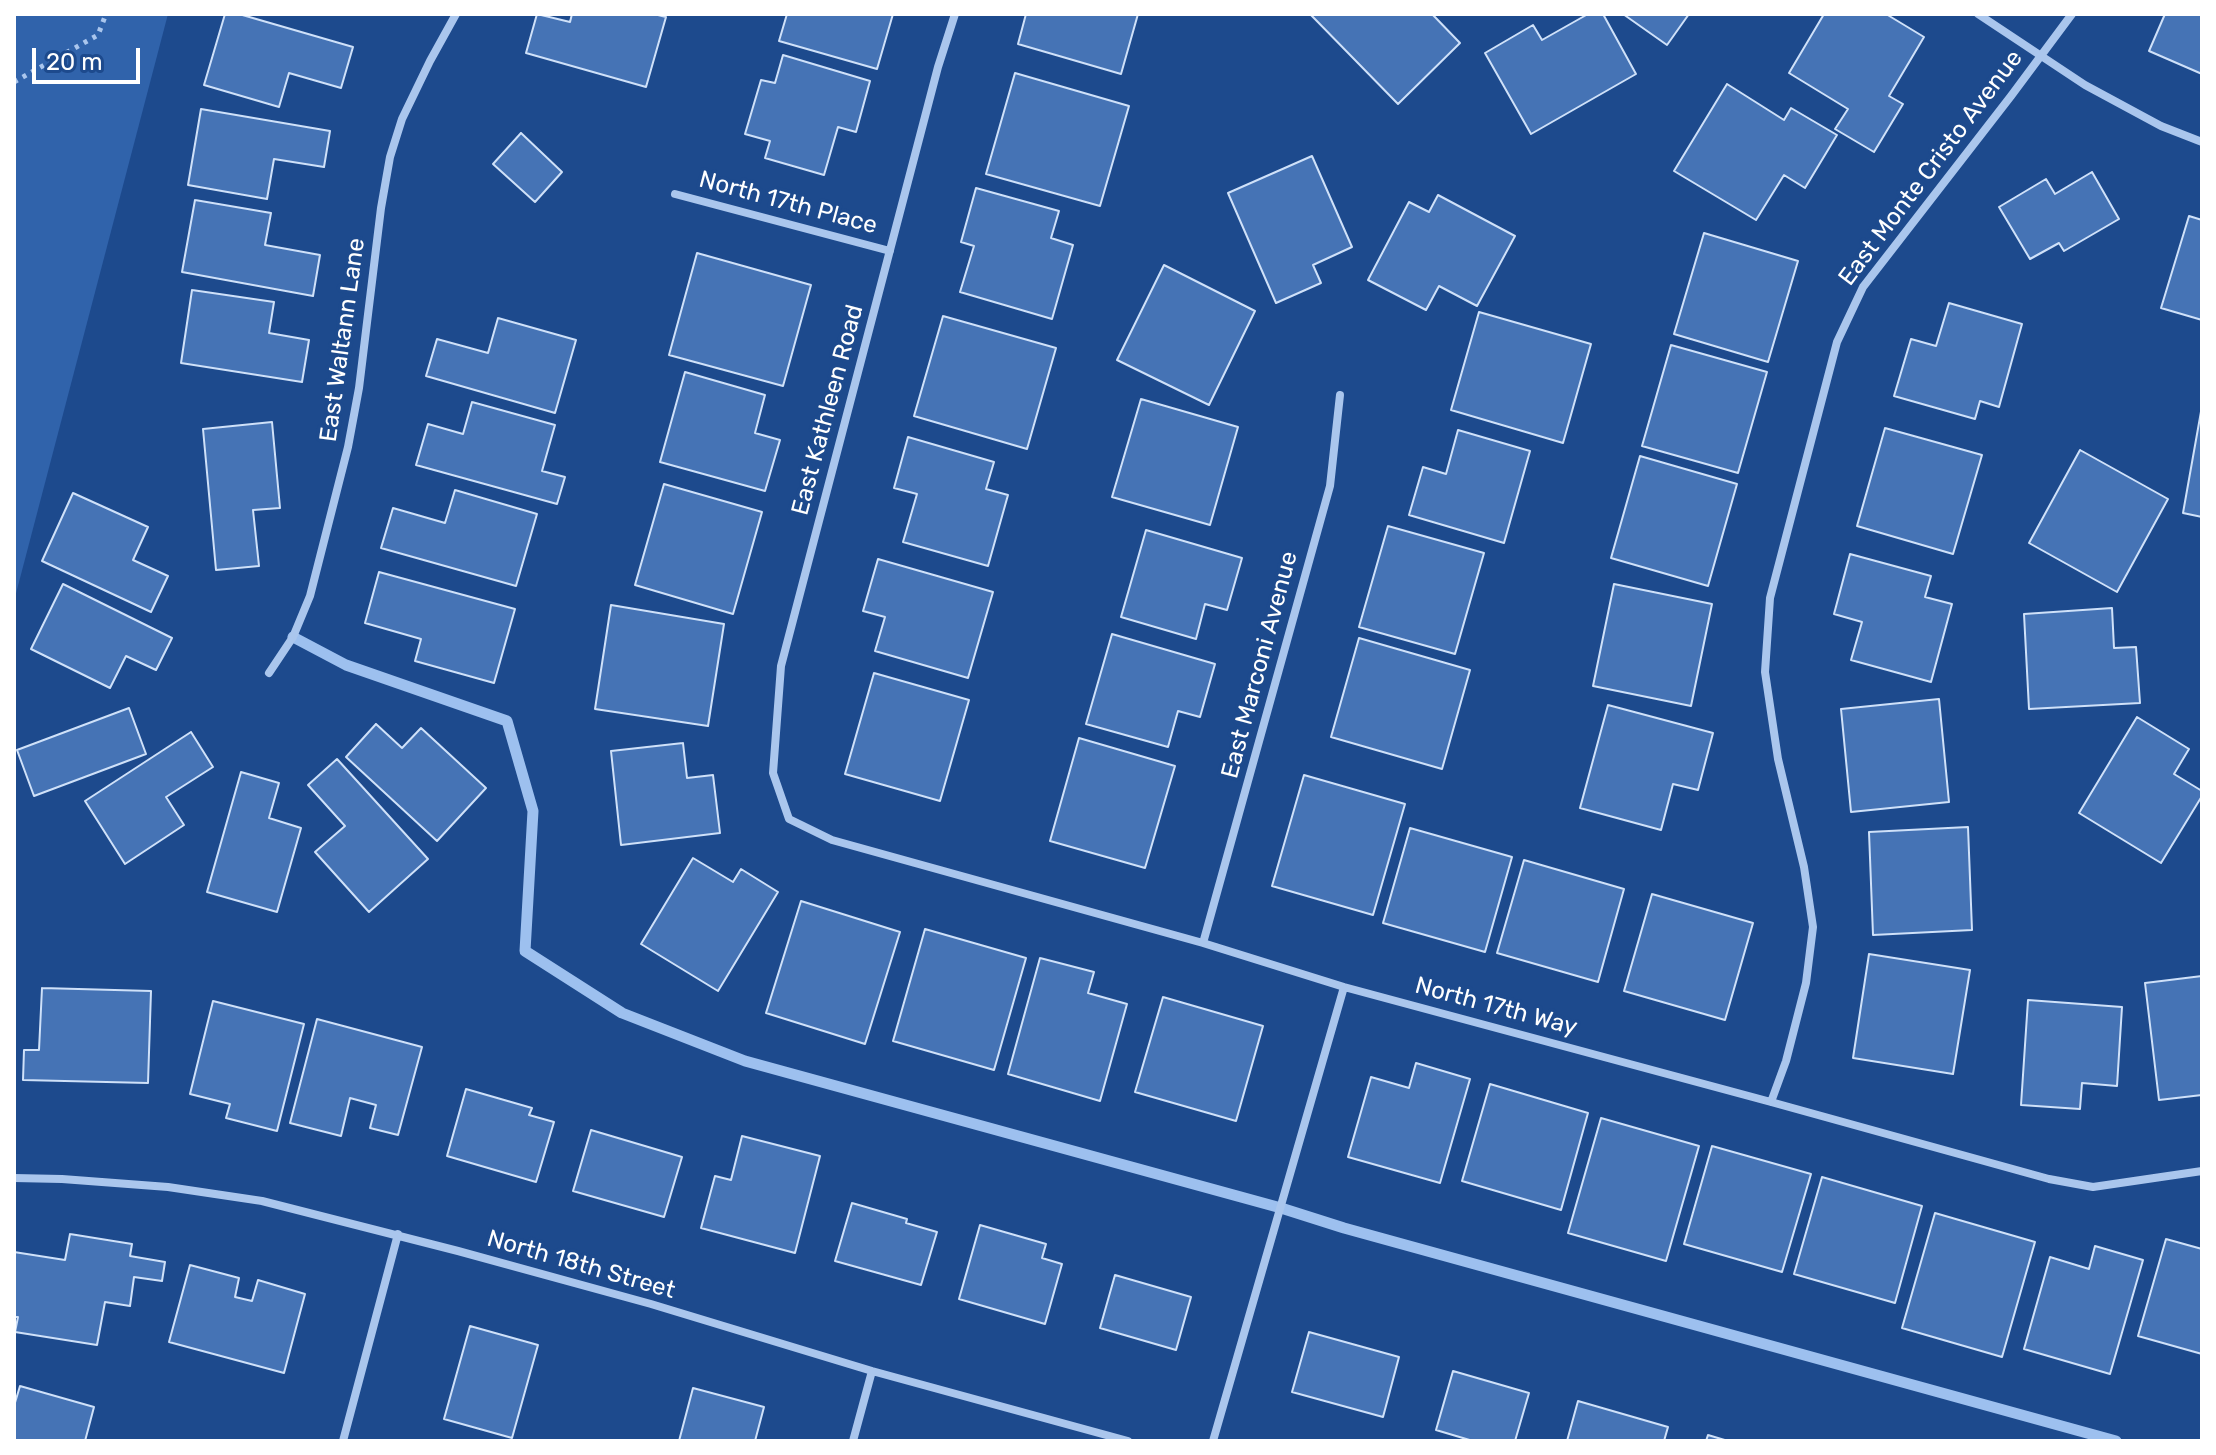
<!DOCTYPE html>
<style>
body{margin:0}
#map{position:relative;width:2216px;height:1455px;overflow:hidden;background:#1d4a8d;font-family:Rubik,sans-serif}
canvas{display:block}
.frame{position:absolute;inset:0;border:16px solid #fff;pointer-events:none}
.scale{position:absolute;left:32px;top:48px;width:108px;height:36px;box-sizing:border-box;border:4px solid #fff;border-top:0;padding-left:10px;font-size:24px;line-height:28px;white-space:nowrap;color:#fff;-webkit-text-stroke:6px #1d4a8d;paint-order:stroke}
</style>
<div id="map">
<canvas width="2216" height="1455"></canvas>
<div class="frame"></div>
<div class="scale">20 m</div>
</div>
<script>
const c = document.querySelector('canvas').getContext('2d');
c.lineJoin = 'round';
function fill(path, color) {
  c.fillStyle = color;
  c.fill(path, 'evenodd');
}
function toPath(rows) {
  const path = new Path2D();
  for (const r of rows) {
    path.moveTo(r[0], r[1]);
    for (let i = 2; i < r.length; i += 2) path.lineTo(r[i], r[i + 1]);
  }
  return path;
}
function trace(path, color, width, dash) {
  c.strokeStyle = color;
  c.lineWidth = width;
  c.lineCap = dash ? 'butt' : 'round';
  c.setLineDash(dash || []);
  c.stroke(path);
}
function label(font, color, halo, rows, align = 'center') {
  c.font = font + ' Rubik,sans-serif';
  c.lineWidth = 7;
  c.setLineDash([]);
  c.textBaseline = 'middle';
  c.strokeStyle = halo;
  c.fillStyle = color;
  for (const [text, x, y, turn = 0] of rows) {
    c.save();
    c.translate(x, y);
    c.rotate((+turn || 0) * Math.PI / 180);
    c.textAlign = isNaN(turn) ? turn : align;
    if (halo) c.strokeText(text, 0, 0);
    c.fillText(text, 0, 0);
    c.restore();
  }
}
const green = toPath([
 [14,14,168,14,14,601]
]);
const stream = toPath([
 [293,637,346,665,507,721,533,811,525,951,622,1013,745,1061,1281,1208,1344,1228,2116,1441]
]);
const building = toPath([
 [225,14,239,14,353,47,341,88,289,73,279,107,204,85,225,14],
 [537,14,570,22,572,14,654,14,666,17,646,87,526,53,537,14],
 [787,14,893,14,877,69,779,41,787,14],
 [1026,14,1138,14,1121,74,1018,44,1026,14],
 [1310,14,1432,14,1460,43,1398,104,1310,14],
 [1588,14,1603,14,1636,74,1531,134,1485,53,1533,25,1542,40,1588,14],
 [1623,14,1689,14,1667,45,1623,14],
 [1824,14,1886,14,1924,37,1889,96,1903,104,1874,152,1835,129,1848,109,1789,73,1824,14],
 [2165,14,2202,14,2202,74,2149,51,2165,14],
 [783,55,870,81,856,132,838,127,824,175,765,158,770,141,745,134,761,80,775,83,783,55],
 [1015,73,1129,106,1100,206,986,174,1015,73],
 [1727,84,1784,120,1791,108,1837,135,1805,188,1784,175,1756,220,1674,171,1727,84],
 [201,109,330,131,324,167,274,159,267,199,188,185,201,109],
 [521,133,562,172,535,202,493,164,521,133],
 [1312,156,1352,247,1313,265,1321,283,1276,303,1228,193,1312,156],
 [2092,172,2119,219,2064,251,2059,243,2030,259,1999,207,2046,179,2055,194,2092,172],
 [976,188,1059,211,1051,238,1073,245,1052,319,960,292,974,246,961,242,976,188],
 [1438,195,1515,236,1477,306,1439,286,1426,310,1368,280,1409,202,1429,212,1438,195],
 [195,200,271,213,265,245,320,255,313,296,182,272,195,200],
 [2189,216,2202,220,2202,320,2161,308,2189,216],
 [1704,233,1798,261,1768,362,1674,334,1704,233],
 [697,253,811,285,783,386,669,355,697,253],
 [1164,265,1255,311,1209,405,1117,360,1164,265],
 [192,290,274,302,269,333,309,340,302,382,181,363,192,290],
 [1949,303,2022,324,1999,407,1980,401,1975,419,1894,396,1911,339,1936,346,1949,303],
 [1479,312,1591,344,1563,443,1451,410,1479,312],
 [943,316,1056,348,1027,449,914,416,943,316],
 [498,318,576,340,555,413,426,376,437,339,488,353,498,318],
 [1671,345,1767,372,1738,473,1642,446,1671,345],
 [685,372,765,395,755,433,780,440,765,491,660,462,685,372],
 [1141,399,1238,427,1210,525,1112,497,1141,399],
 [472,402,555,425,542,471,565,477,557,504,416,465,428,424,463,434,472,402],
 [2202,406,2202,517,2183,513,2202,406],
 [272,422,280,508,253,510,259,566,216,570,203,429,272,422],
 [1885,428,1982,455,1953,554,1857,526,1885,428],
 [1458,430,1530,451,1504,543,1409,515,1423,467,1446,474,1458,430],
 [908,437,994,462,986,489,1008,495,988,566,903,542,917,494,894,488,908,437],
 [2080,450,2168,499,2117,592,2029,543,2080,450],
 [1640,456,1737,484,1708,586,1611,558,1640,456],
 [664,484,762,512,733,614,635,585,664,484],
 [455,490,537,514,516,586,381,548,393,508,445,523,455,490],
 [73,493,148,527,133,560,168,576,151,612,42,561,73,493],
 [1388,526,1484,553,1455,654,1359,627,1388,526],
 [1146,530,1242,558,1227,610,1205,604,1196,639,1121,617,1146,530],
 [1850,554,1931,576,1925,597,1952,604,1931,682,1851,660,1862,622,1834,614,1850,554],
 [878,559,993,592,968,678,875,651,885,617,863,611,878,559],
 [379,572,515,609,494,683,415,661,421,639,365,623,379,572],
 [63,584,172,638,156,670,126,656,110,688,31,649,63,584],
 [1614,584,1712,604,1691,706,1593,686,1614,584],
 [611,605,724,624,708,726,595,709,611,605],
 [2112,608,2114,648,2136,647,2140,703,2029,709,2024,614,2112,608],
 [1112,634,1215,664,1200,717,1178,711,1168,747,1086,724,1112,634],
 [1359,638,1470,670,1442,769,1331,737,1359,638],
 [874,673,969,700,940,801,845,774,874,673],
 [1939,699,1949,802,1851,812,1841,709,1939,699],
 [1608,705,1713,733,1698,790,1673,784,1661,830,1580,808,1608,705],
 [129,708,146,754,34,796,17,750,129,708],
 [2137,717,2189,749,2174,774,2202,791,2202,796,2161,863,2079,813,2137,717],
 [376,724,402,748,421,728,486,788,437,841,346,757,376,724],
 [191,732,213,767,166,797,184,825,125,864,85,801,191,732],
 [1079,738,1175,766,1145,868,1050,841,1079,738],
 [683,743,687,778,713,775,720,833,621,845,611,751,683,743],
 [337,759,428,859,369,912,315,852,345,826,308,785,337,759],
 [241,772,279,783,269,818,301,828,277,912,207,892,241,772],
 [1304,775,1405,804,1373,915,1272,886,1304,775],
 [1968,827,1972,930,1873,935,1869,832,1968,827],
 [1410,828,1512,857,1485,952,1383,923,1410,828],
 [693,858,733,882,741,869,778,892,718,991,641,944,693,858],
 [1524,860,1624,889,1598,982,1497,953,1524,860],
 [1652,894,1753,923,1725,1020,1624,991,1652,894],
 [801,901,900,932,865,1044,766,1013,801,901],
 [925,929,1026,958,994,1070,893,1041,925,929],
 [1869,954,1970,970,1953,1074,1853,1058,1869,954],
 [1040,958,1094,972,1088,993,1127,1004,1100,1101,1008,1074,1040,958],
 [2202,976,2202,1095,2159,1100,2145,983,2202,976],
 [42,988,151,991,148,1083,23,1080,24,1050,39,1050,42,988],
 [1163,997,1263,1026,1236,1121,1135,1092,1163,997],
 [2028,1000,2122,1007,2117,1086,2082,1083,2080,1109,2021,1105,2028,1000],
 [213,1001,304,1024,277,1131,226,1118,230,1104,190,1094,213,1001],
 [317,1019,422,1047,398,1135,370,1128,376,1105,350,1098,341,1136,290,1123,317,1019],
 [1416,1063,1470,1079,1440,1183,1348,1157,1371,1077,1409,1088,1416,1063],
 [1490,1084,1588,1113,1561,1210,1462,1181,1490,1084],
 [466,1089,532,1108,529,1115,554,1122,536,1182,447,1156,466,1089],
 [1601,1118,1699,1146,1666,1261,1568,1233,1601,1118],
 [591,1130,682,1157,664,1217,573,1191,591,1130],
 [742,1136,820,1156,795,1253,701,1228,715,1176,731,1180,742,1136],
 [1712,1146,1811,1174,1782,1272,1684,1244,1712,1146],
 [1822,1177,1922,1206,1895,1303,1794,1274,1822,1177],
 [852,1203,907,1219,906,1223,937,1232,921,1285,835,1261,852,1203],
 [1935,1213,2035,1242,2002,1357,1902,1328,1935,1213],
 [980,1225,1046,1244,1042,1258,1062,1264,1045,1324,959,1299,980,1225],
 [70,1234,132,1244,130,1256,165,1262,162,1281,134,1277,130,1306,105,1302,97,1345,15,1332,18,1317,14,1317,14,1252,65,1260,70,1234],
 [2166,1239,2202,1249,2202,1354,2138,1336,2166,1239],
 [2095,1246,2143,1260,2110,1374,2024,1349,2050,1257,2089,1269,2095,1246],
 [190,1265,239,1278,235,1297,252,1301,258,1280,305,1294,284,1373,169,1342,190,1265],
 [1115,1275,1191,1297,1176,1350,1100,1328,1115,1275],
 [470,1326,538,1345,512,1438,444,1419,470,1326],
 [1309,1332,1399,1357,1383,1417,1292,1392,1309,1332],
 [1453,1371,1529,1393,1515,1441,1473,1441,1436,1430,1453,1371],
 [20,1386,94,1407,85,1441,14,1441,14,1406,20,1386],
 [693,1388,764,1407,755,1441,679,1441,693,1388],
 [1578,1401,1668,1427,1664,1441,1567,1441,1578,1401],
 [1708,1435,1728,1441,1706,1441,1708,1435]
]);
const path = toPath([
 [14,82,98,35,106,14]
]);
const minor = toPath([
 [955,14,938,67,781,666,773,773,789,819,832,840,1203,943,1344,987,1771,1102,2049,1179,2093,1187,2202,1171],
 [1978,14,2085,85,2161,126,2202,142],
 [675,194,890,251],
 [269,673,293,637,310,596,348,447,359,388,381,208,390,157,402,119,430,61,456,14],
 [1203,943,1330,486,1340,395],
 [1771,1102,1786,1061,1806,983,1813,927,1804,867,1778,759,1765,672,1770,598,1837,342,1863,287,2011,96,2072,14],
 [14,1178,62,1179,168,1187,262,1201,458,1251,651,1304,872,1371,1128,1441],
 [343,1441,398,1234],
 [853,1441,872,1371],
 [1213,1441,1344,987]
]);
const streetNames = [
 ["East Monte Cristo Avenue",1931,168,-53],
 ["North 17th Place",788,203,15],
 ["East Waltann Lane",343,340,-82],
 ["East Kathleen Road",828,410,-75],
 ["East Marconi Avenue",1260,665,-75],
 ["North 17th Way",1496,1007,15],
 ["North 18th Street",581,1265,16]
];
fill(green, '#3063ab');
trace(stream, '#9dc0ef', 11);
fill(building, '#4573b5');
trace(building, '#cfe1f9', 2);
trace(path, '#aac6ed', 5, [4, 6]);
trace(minor, '#aac6ed', 8);
label('24px', '#fff', '#1d4a8d', streetNames);
</script>
